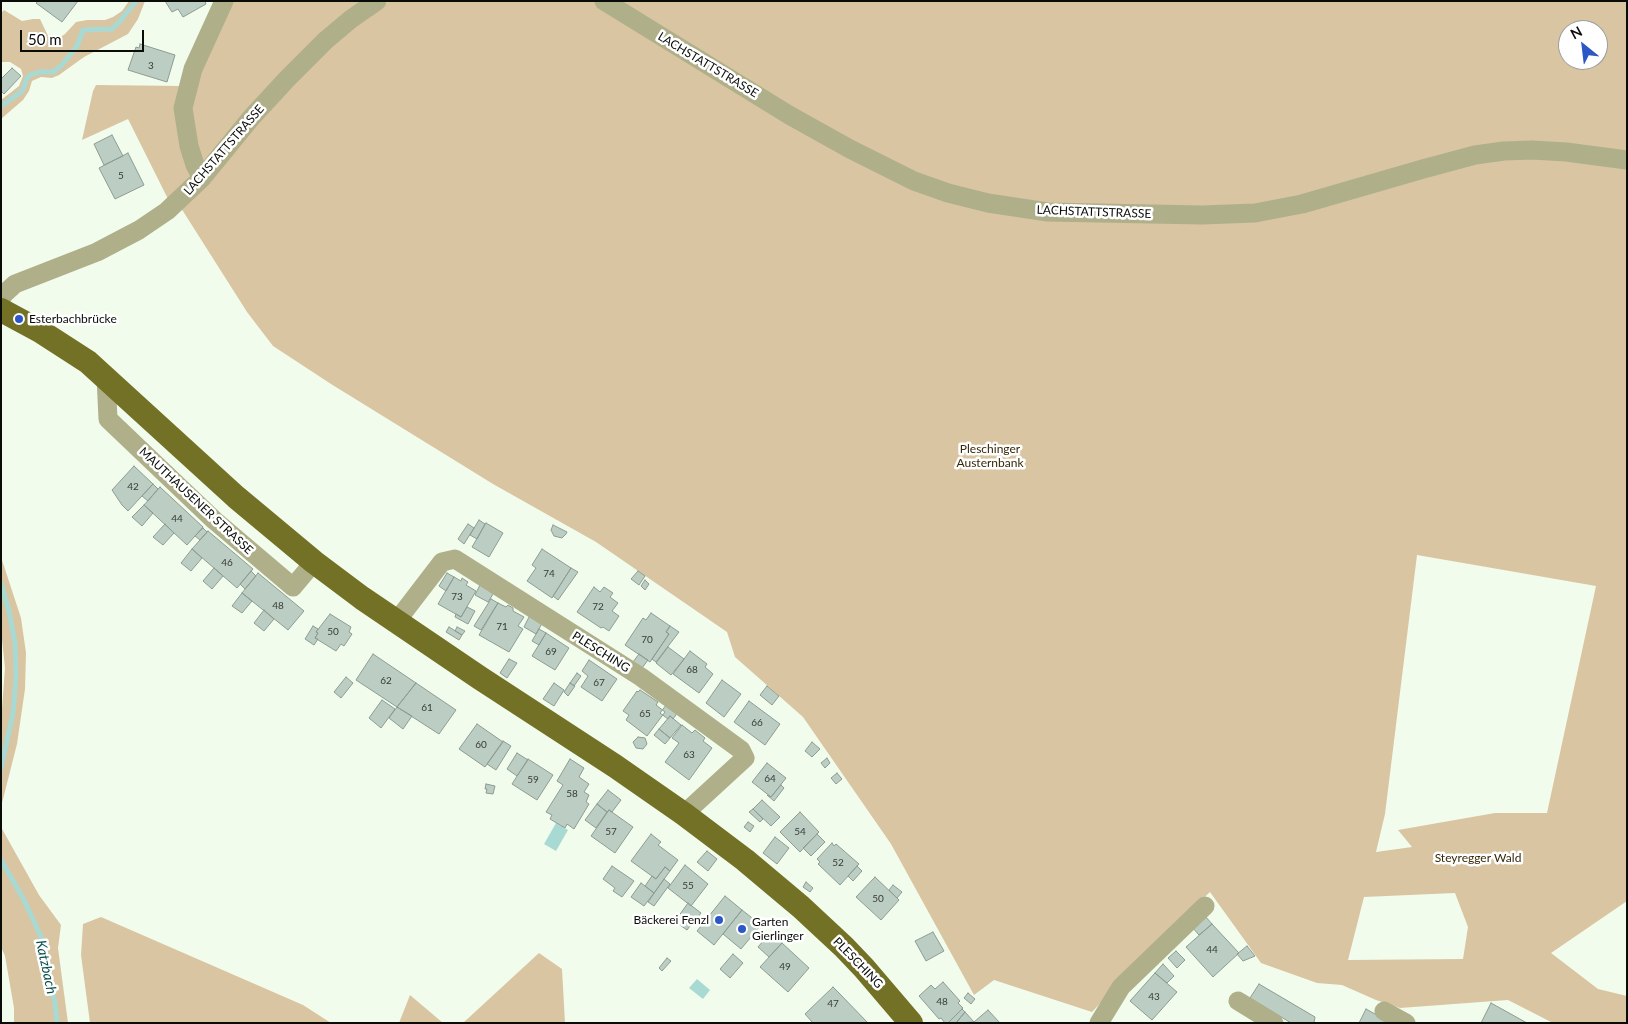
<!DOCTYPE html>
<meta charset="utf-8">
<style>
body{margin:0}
#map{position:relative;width:1628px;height:1024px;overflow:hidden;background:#f2fcec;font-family:Lato,sans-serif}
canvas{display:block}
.frame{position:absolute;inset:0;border:2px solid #090c07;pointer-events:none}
.north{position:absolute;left:1558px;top:20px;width:50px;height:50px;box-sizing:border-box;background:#fff;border:1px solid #9d9e9c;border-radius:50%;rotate:331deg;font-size:14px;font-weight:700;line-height:20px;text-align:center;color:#090c07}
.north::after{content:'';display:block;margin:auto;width:18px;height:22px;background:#2d56c6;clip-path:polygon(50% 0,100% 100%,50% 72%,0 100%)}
.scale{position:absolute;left:20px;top:30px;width:124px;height:22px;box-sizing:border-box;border:2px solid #090c07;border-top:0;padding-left:6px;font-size:15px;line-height:18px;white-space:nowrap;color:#090c07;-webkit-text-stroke:4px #fff;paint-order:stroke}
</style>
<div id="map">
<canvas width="1628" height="1024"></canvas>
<div class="frame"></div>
<div class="north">N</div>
<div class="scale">50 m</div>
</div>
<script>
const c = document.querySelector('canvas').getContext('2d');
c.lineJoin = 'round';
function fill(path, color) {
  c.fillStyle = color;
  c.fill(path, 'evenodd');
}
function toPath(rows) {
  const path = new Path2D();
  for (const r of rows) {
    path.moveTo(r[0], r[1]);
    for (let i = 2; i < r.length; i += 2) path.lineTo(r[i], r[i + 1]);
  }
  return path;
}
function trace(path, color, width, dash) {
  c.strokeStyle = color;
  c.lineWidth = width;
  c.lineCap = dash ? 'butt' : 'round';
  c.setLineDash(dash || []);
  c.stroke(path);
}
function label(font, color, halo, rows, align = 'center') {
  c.font = font + ' Lato,sans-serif';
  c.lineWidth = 5;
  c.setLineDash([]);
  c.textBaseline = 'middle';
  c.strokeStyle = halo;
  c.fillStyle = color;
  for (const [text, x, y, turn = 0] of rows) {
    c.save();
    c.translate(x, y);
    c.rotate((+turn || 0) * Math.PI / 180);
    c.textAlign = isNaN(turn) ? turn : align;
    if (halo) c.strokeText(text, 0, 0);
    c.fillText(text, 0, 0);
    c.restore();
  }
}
const green = toPath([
 [129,1,145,1,138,19,128,34,84,57,59,75,52,78,41,77,32,81,29,91,23,100,1,119,1,100,19,86,23,76,21,69,10,62,1,62,1,13,4,10,22,21,33,19,40,19,49,38,56,40,65,34,76,22,87,20,105,20,113,17,122,11],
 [228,1,365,1,202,167,186,116,211,38],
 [389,1,595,1,900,181,1187,223,1467,163,1521,156,1627,165,1627,901,1551,953,1598,989,1627,996,1627,1023,1553,1023,1508,1000,1400,1008,1376,1000,1342,985,1317,983,1261,963,1210,892,1160,939,1092,1012,994,980,974,995,891,844,803,717,735,657,727,632,596,542,493,484,331,384,273,346,247,312,181,208,328,46,365,17],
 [1417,555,1596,586,1547,813,1495,813,1398,830,1412,847,1376,852,1385,814],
 [1455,893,1468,927,1463,959,1348,960,1364,897],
 [615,1,1627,1,1627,154,1535,145,1385,174,1249,208,1059,206,983,196,936,181,889,161,841,137],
 [1568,30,1598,30,1598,60,1568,60],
 [96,85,183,86,191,173,190,180,168,199,128,119,82,140,93,91],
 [1,557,21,618,26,653,25,689,17,744,1,807,1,722,5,668,1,630],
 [1,827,39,895,61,925,58,948,68,1023,14,1023,14,1008,5,956,1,947],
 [101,917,303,1005,331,1023,90,1023,81,955,83,924],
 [539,953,562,969,565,1023,463,1023],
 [410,995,443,1023,399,1023]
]);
const water = toPath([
 [556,823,568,830,556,851,544,844],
 [697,979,710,990,703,999,689,988]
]);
const stream = toPath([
 [1,106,21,92,24,87,26,80,30,75,39,72,53,72,61,66,77,46,83,30,112,29,120,21,136,1],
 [1,584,9,611,15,643,16,677,13,713,1,768],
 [1,860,24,900,42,939,55,1004,57,1023]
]);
const building = toPath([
 [38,1,78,1,62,22,36,3,38,1],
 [165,1,205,1,206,4,183,17,178,9,172,12,165,1],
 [140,44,175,55,167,82,128,70,136,47,139,48,140,44],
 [12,68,21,76,4,94,1,91,1,79,12,68],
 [112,135,123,156,104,165,94,144,112,135],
 [128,153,144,185,115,199,99,168,128,153],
 [134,466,153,484,128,511,122,505,112,490,134,466],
 [153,484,158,489,148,501,142,496,153,484],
 [160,487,203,527,187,545,144,505,160,487],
 [144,505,153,513,142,526,132,517,144,505],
 [479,520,485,524,477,539,470,535,479,520],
 [486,523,503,533,489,557,472,547,486,523],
 [165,524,174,533,163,545,153,537,165,524],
 [468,524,474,528,464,544,458,539,468,524],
 [553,525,567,532,566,534,562,538,554,536,551,530,553,525],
 [203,528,207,532,200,540,195,536,203,528],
 [208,531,253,569,237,588,192,549,208,531],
 [192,549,202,558,191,571,181,563,192,549],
 [542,549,571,568,552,598,527,581,536,568,532,565,542,549],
 [214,568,223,576,212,589,203,581,214,568],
 [571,568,578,572,558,600,553,596,571,568],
 [251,571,256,576,245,589,240,584,251,571],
 [638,571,645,576,639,585,631,579,638,571],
 [258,573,304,611,288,630,242,593,258,573],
 [447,573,454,577,446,591,439,586,447,573],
 [454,577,461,581,462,578,468,582,466,585,476,591,461,617,438,604,454,577],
 [645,580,649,584,645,590,641,586,645,580],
 [481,583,495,591,488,602,475,595,481,583],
 [594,587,600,592,604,587,613,593,610,597,618,603,612,611,619,616,609,631,603,627,601,628,577,612,594,587],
 [242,593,252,601,242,613,232,606,242,593],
 [491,599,498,603,481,630,474,626,491,599],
 [498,603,506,607,508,605,513,608,513,611,524,617,518,626,523,629,509,652,479,635,498,603],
 [467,607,475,611,468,624,455,617,456,614,461,617,467,607],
 [264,610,274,619,264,631,254,623,264,610],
 [531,613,544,620,536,634,524,627,531,613],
 [651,613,670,626,666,632,669,634,650,662,625,645,643,618,646,620,651,613],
 [330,614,351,627,349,632,352,634,344,646,341,644,336,651,315,638,318,633,316,632,330,614],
 [313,626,318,629,316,632,318,633,315,638,318,639,314,645,305,639,313,626],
 [670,626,679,632,656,662,652,659,669,634,666,632,670,626],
 [449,627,462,635,459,640,446,632,449,627],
 [457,627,465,631,462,635,455,631,457,627],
 [539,629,546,633,539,645,532,641,539,629],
 [546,633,569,648,555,670,532,656,546,633],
 [668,647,684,659,671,675,656,663,668,647],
 [690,651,707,664,705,667,713,674,699,693,673,674,690,651],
 [373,654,416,683,397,707,356,680,373,654],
 [639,654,648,660,642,668,633,662,639,654],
 [509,659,517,663,507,678,500,673,509,659],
 [589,660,617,679,602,701,581,687,588,676,582,671,589,660],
 [577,673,581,676,574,686,570,683,577,673],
 [346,677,353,683,341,698,334,692,346,677],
 [722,680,741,694,724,717,706,703,722,680],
 [416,683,456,710,439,734,397,707,416,683],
 [554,683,564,690,554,706,543,699,554,683],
 [570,683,575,686,568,696,564,692,570,683],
 [767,686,779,696,772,705,760,695,767,686],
 [640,690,658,702,656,705,665,712,647,736,626,720,629,715,623,711,637,691,638,692,640,690],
 [382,700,395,709,381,728,369,718,382,700],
 [749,701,780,724,765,745,734,722,749,701],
 [667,704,678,712,673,719,670,716,668,719,660,713,667,704],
 [397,707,412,716,403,729,389,718,397,707],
 [670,716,681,725,670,738,659,729,670,716],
 [477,724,503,742,485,767,459,749,477,724],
 [682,725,692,733,695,730,705,738,703,741,712,748,689,780,665,762,679,743,672,738,682,725],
 [659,729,670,738,665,744,654,735,659,729],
 [638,737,645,738,647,744,643,749,636,748,633,742,638,737],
 [503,741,511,746,496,770,487,764,503,741],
 [812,742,820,749,812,757,805,751,812,742],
 [517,753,528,760,517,776,507,769,517,753],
 [827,758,830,763,825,768,821,763,827,758],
 [528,759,553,775,537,800,512,784,528,759],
 [570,759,584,768,579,777,589,784,584,792,589,795,586,802,589,804,574,829,567,824,565,828,550,819,552,815,546,812,563,785,557,781,570,759],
 [767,763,786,778,771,797,752,782,767,763],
 [837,773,842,779,836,784,831,778,837,773],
 [486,784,495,786,493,794,486,793,487,789,485,789,486,784],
 [781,785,784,788,774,801,767,795,771,797,781,785],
 [608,790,621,800,612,812,609,810,607,812,597,804,608,790],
 [762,800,780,817,771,826,753,809,762,800],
 [597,804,607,812,596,828,585,820,597,804],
 [753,809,763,819,760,822,749,812,753,809],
 [609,810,633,827,615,853,591,836,609,810],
 [800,812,819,832,800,852,780,832,800,812],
 [748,822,754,826,750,832,744,827,748,822],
 [651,834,661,842,658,845,678,860,670,871,665,867,656,879,631,861,651,834],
 [817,834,825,842,811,856,803,848,817,834],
 [775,837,789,848,777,864,763,853,775,837],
 [832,843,834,846,836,844,859,864,840,885,818,864,820,862,817,859,832,843],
 [707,851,717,859,708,871,697,862,707,851],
 [685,865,708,884,691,906,668,888,685,865],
 [612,866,634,881,622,897,613,891,615,888,603,879,612,866],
 [857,866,862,871,853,881,848,876,857,866],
 [665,867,670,871,654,893,645,886,652,876,656,879,665,867],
 [875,877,899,900,881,920,856,897,875,877],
 [664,879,670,884,654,906,648,902,664,879],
 [806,882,813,888,810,892,803,887,806,882],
 [641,883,654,893,644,906,631,897,641,883],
 [893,885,902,892,897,898,889,890,893,885],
 [725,896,742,910,714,945,697,931,725,896],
 [688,903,701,913,691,926,678,917,688,903],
 [742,910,761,925,741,949,723,934,742,910],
 [1205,916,1212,924,1199,935,1192,927,1205,916],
 [680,918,690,926,687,930,677,923,680,918],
 [1212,924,1239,953,1213,977,1186,947,1212,924],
 [933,932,944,951,926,961,915,941,933,932],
 [770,933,782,943,769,957,758,947,770,933],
 [782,943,809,968,788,992,760,967,782,943],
 [1247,946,1255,956,1243,961,1237,954,1247,946],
 [1176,951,1185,960,1177,968,1168,958,1176,951],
 [733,954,743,963,730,978,720,969,733,954],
 [667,958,671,961,662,971,659,968,667,958],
 [1163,964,1174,976,1167,983,1155,973,1163,964],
 [1155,973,1177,992,1152,1020,1130,1001,1155,973],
 [943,982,960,1001,958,1003,963,1008,948,1023,945,1023,941,1018,939,1019,919,996,931,985,935,989,943,982],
 [1259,984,1315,1017,1314,1023,1291,1023,1250,998,1259,984],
 [833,987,839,993,868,1023,813,1023,805,1014,833,987],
 [968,993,975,999,971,1004,964,998,968,993],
 [1491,1003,1527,1023,1481,1023,1491,1003],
 [962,1009,965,1012,956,1023,948,1023,962,1009],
 [1366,1009,1391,1023,1359,1023,1366,1009],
 [988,1010,1000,1023,973,1023,974,1022,988,1010],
 [965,1012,974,1022,956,1023,965,1012]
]);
const minor = toPath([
 [604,1,789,115,850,149,914,181,948,193,988,203,1048,212,1202,215,1255,213,1302,204,1423,169,1475,155,1504,151,1532,150,1566,152,1627,160],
 [202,178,195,165,189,146,183,108,193,69,224,1],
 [1,299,4,294,15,284,97,252,139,230,167,211,202,178,251,118,286,80,326,40,351,19,377,1],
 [106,377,108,419,214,520,293,587,314,562],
 [396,622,442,562,455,559,641,677,741,750,745,758,684,814],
 [1238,1001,1274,1023],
 [1384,1011,1406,1023],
 [1099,1023,1121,987,1205,906]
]);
const major = toPath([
 [1,310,40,331,88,362,236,497,314,562,362,598,480,678,615,766,684,814,745,860,801,907,844,947,864,968,911,1023]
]);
const markers = [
 [19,319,5,"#2d56c6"],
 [719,920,5,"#2d56c6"],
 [742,929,5,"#2d56c6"]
];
const numberNames = [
 ["3",151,66],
 ["5",121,176],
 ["42",133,487],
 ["44",177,519],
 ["46",227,563],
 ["74",549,574],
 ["73",457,597],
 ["48",278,606],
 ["72",598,607],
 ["71",502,627],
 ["50",333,632],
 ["70",647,640],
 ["69",551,652],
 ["68",692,670],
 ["62",386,681],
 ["67",599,683],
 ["61",427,708],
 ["65",645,714],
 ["66",757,723],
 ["60",481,745],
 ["63",689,755],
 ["64",770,779],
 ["59",533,780],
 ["58",572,794],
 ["57",611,832],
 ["54",800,832],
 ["52",838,863],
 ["55",688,886],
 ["50",878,899],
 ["44",1212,950],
 ["49",785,967],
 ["43",1154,997],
 ["48",942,1002],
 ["47",833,1004]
];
const streetNames = [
 ["LACHSTATTSTRASSE",708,65,31],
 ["LACHSTATTSTRASSE",224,150,-49],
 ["LACHSTATTSTRASSE",1094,212,2],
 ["MAUTHAUSENER STRASSE",196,501,43],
 ["PLESCHING",601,652,32],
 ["PLESCHING",858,963,46]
];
const poiNames = [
 ["Esterbachbrücke",29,319],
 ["Bäckerei Fenzl",709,920,"right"],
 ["Garten",752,922],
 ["Gierlinger",752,936]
];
const parkNames = [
 ["Pleschinger",990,449],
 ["Austernbank",990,463],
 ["Steyregger Wald",1478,858]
];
const waterNames = [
 ["Katzbach",46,967,78]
];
fill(green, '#d9c5a2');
fill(water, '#a8dad3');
trace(stream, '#a8dad3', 5);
fill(building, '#bccec3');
trace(building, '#8c9c92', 1);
trace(minor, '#afaf8a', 19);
trace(major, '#737126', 24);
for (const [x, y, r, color] of markers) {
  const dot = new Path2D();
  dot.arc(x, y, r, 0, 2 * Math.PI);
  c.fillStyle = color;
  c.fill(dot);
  trace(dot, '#fff', 2);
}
label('10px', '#363c36', null, numberNames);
label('12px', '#090c07', '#fff', streetNames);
label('12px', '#090c07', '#fff', poiNames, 'left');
label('12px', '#372709', '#fff', parkNames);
label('italic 14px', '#054f4a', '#fff', waterNames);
</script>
